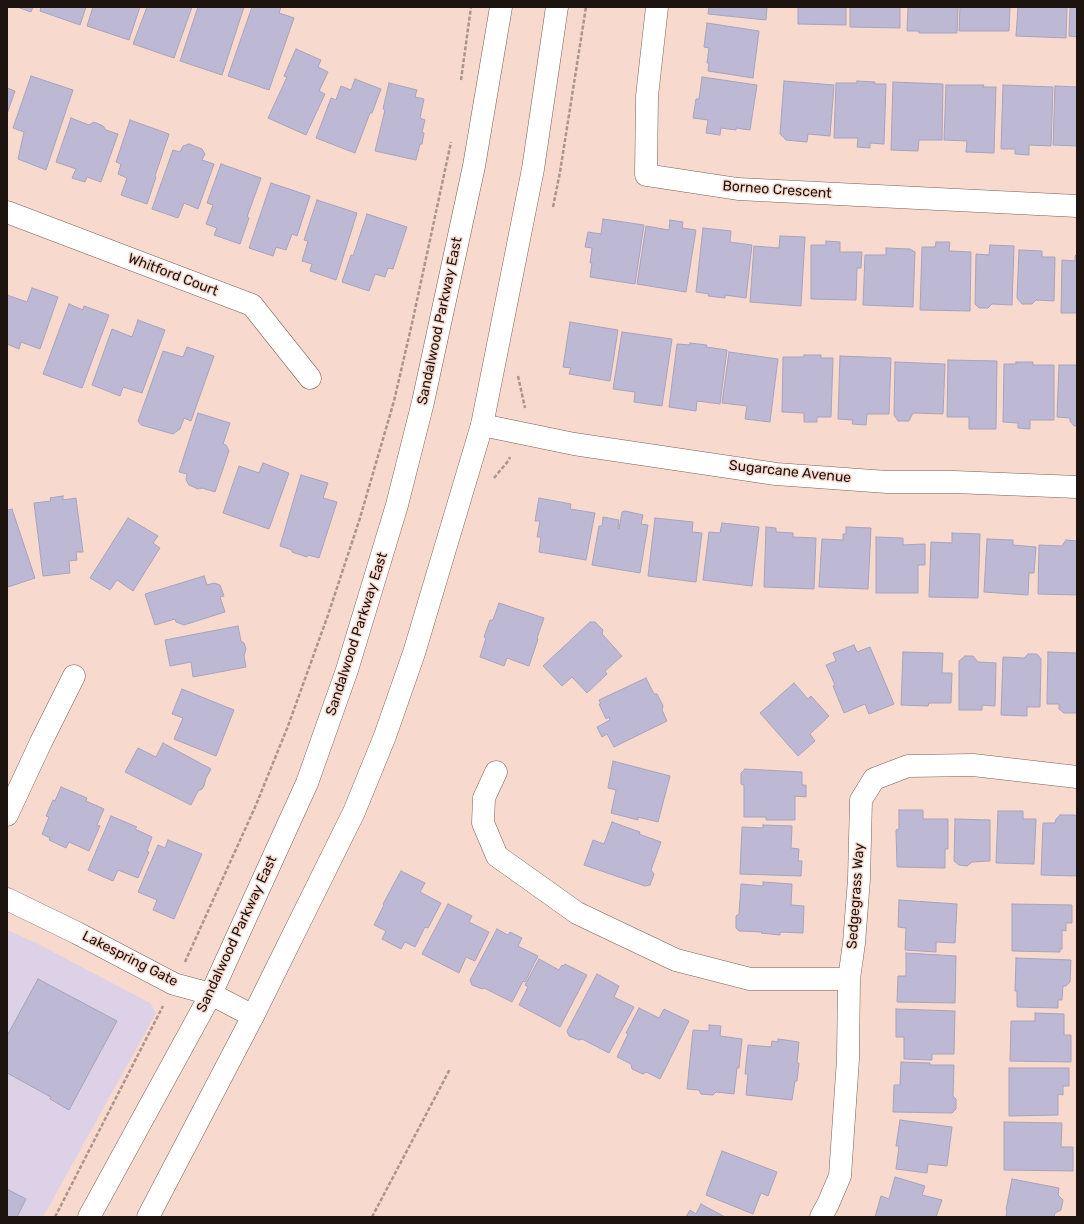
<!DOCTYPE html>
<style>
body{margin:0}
#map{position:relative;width:1084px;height:1224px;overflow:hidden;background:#f7d9cd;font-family:Rubik,sans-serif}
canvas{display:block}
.frame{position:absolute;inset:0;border:8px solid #1d130f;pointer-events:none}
</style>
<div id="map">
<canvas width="1084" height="1224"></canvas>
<div class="frame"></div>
</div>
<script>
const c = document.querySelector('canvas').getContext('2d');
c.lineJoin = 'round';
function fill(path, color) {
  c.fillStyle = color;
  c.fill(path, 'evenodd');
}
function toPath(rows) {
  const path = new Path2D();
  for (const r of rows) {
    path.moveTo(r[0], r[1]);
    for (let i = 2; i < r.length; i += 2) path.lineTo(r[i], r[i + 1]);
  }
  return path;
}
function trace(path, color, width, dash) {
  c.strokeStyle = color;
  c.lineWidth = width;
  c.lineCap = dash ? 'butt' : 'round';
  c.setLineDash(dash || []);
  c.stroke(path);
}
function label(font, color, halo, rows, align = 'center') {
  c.font = font + ' Rubik,sans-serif';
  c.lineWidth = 3;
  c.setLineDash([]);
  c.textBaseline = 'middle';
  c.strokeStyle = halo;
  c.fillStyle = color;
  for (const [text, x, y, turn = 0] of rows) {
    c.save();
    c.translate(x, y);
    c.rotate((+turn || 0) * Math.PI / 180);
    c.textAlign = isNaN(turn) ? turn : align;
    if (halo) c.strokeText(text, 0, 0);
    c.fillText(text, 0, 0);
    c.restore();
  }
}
const commercial = toPath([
 [7,930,38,944,150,1003,156,1013,43,1217,7,1217]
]);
const building = toPath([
 [17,7,33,7,31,12,17,7],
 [41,7,86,7,80,25,40,11,41,7],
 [93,7,140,7,129,40,87,26,93,7],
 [147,7,192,7,174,58,133,44,147,7],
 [198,7,244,7,222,75,180,61,198,7],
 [252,7,281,7,279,13,294,18,269,90,228,76,252,7],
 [709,7,767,7,766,20,708,14,709,7],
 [798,7,846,7,846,25,798,24,798,7],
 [850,7,900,7,900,28,850,27,850,7],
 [908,7,958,7,957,33,919,33,919,31,907,31,908,7],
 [960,7,1010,7,1009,31,959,31,960,7],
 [1018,7,1067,7,1066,38,1016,36,1018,7],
 [1070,7,1077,7,1077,37,1069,36,1070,7],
 [707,23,759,31,753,78,708,71,709,63,707,63,709,48,704,47,707,23],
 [296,49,321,60,318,67,328,72,319,91,325,94,306,135,268,118,287,77,284,76,296,49],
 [31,76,73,90,46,170,18,159,24,132,13,128,31,76],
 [702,77,757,85,750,130,736,128,736,130,721,128,720,135,706,133,708,120,693,118,696,99,699,99,702,77],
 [355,79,381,89,372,113,370,113,355,153,316,138,331,98,336,100,341,86,351,90,355,79],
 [784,81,834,85,830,136,808,134,807,142,786,140,780,134,784,81],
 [857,81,875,82,875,84,886,84,884,144,870,143,870,148,857,147,858,138,834,138,836,83,857,83,857,81],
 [893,82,943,84,942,140,919,140,918,151,891,150,893,82],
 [389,83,417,90,415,97,424,99,420,118,425,120,422,132,424,133,422,144,420,144,416,160,375,151,385,110,383,109,389,83],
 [946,85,984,85,983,87,996,87,994,153,966,152,967,141,944,140,946,85],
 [1003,85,1053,87,1051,146,1029,145,1029,155,1015,154,1015,149,1001,149,1003,85],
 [1055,86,1077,87,1077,146,1053,145,1055,86],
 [7,88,15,91,7,114,7,88],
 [71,118,89,125,94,122,103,126,106,130,118,134,101,182,87,177,85,182,72,178,76,169,56,162,71,118],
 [130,120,169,134,155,176,156,177,147,204,121,195,127,178,118,174,121,164,116,162,130,120],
 [189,144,202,149,205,154,202,160,214,164,198,209,184,203,178,218,152,209,173,150,180,152,183,146,189,144],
 [221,164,261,178,247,217,249,218,240,244,214,235,217,228,206,224,213,205,207,203,221,164],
 [271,183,310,196,297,236,292,234,286,250,276,247,273,256,249,248,271,183],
 [317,200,357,213,336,280,310,271,312,264,302,261,308,241,304,240,317,200],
 [367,214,407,227,393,269,388,268,385,277,375,274,369,291,342,282,351,255,353,256,367,214],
 [603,219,644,225,635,284,590,277,592,263,590,263,592,248,585,247,588,232,601,234,603,219],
 [670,220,683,222,682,228,696,230,686,292,637,284,646,226,669,230,670,220],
 [703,228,731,231,730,242,752,245,746,298,725,295,725,298,708,296,709,294,696,292,703,228],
 [780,236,805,237,801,306,750,302,754,246,779,248,780,236],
 [826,241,840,242,840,252,862,252,861,268,857,268,856,300,811,299,811,245,826,245,826,241],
 [936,242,950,242,949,251,971,252,970,311,920,310,922,247,935,247,936,242],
 [990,245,1014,246,1012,305,992,304,988,308,979,308,975,304,976,254,989,255,990,245],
 [886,248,910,249,915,252,913,307,863,305,865,255,886,255,886,248],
 [1019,250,1042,251,1042,257,1055,257,1054,301,1036,300,1032,304,1022,304,1017,298,1019,250],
 [1077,254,1077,313,1061,313,1062,260,1075,261,1075,256,1077,254],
 [32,288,58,297,40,349,21,342,19,349,7,344,7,295,27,302,32,288],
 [69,304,83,310,84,306,109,315,82,388,43,374,69,304],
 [138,320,165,330,142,393,123,387,120,396,92,385,112,329,132,337,138,320],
 [570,322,618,330,610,381,569,374,571,368,563,367,570,322],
 [622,332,672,339,662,406,634,402,635,392,613,389,622,332],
 [690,343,707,345,706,347,727,350,720,404,697,401,696,411,669,407,677,344,690,345,690,343],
 [187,347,214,356,191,421,184,418,180,429,173,434,141,425,138,421,163,351,183,357,187,347],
 [729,352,778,359,770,422,745,419,747,406,722,403,729,352],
 [804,355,821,355,821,358,833,358,831,417,817,417,817,422,804,422,804,413,782,412,783,357,804,357,804,355],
 [840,356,891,358,889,414,867,414,866,425,852,424,853,420,838,419,840,356],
 [948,360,997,361,996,429,969,429,969,417,947,417,948,360],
 [895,362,945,364,943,414,913,413,909,421,898,421,894,415,895,362],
 [1016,362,1033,362,1033,365,1054,365,1054,420,1030,420,1030,429,1018,428,1018,423,1003,422,1004,364,1016,364,1016,362],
 [1059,365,1077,365,1077,426,1074,426,1070,421,1070,418,1057,417,1059,365],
 [198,413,230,423,223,444,226,445,229,451,215,492,202,488,198,489,189,485,186,480,187,474,179,472,198,413],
 [263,463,289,473,269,529,223,513,239,466,259,473,263,463],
 [301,475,328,483,323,498,337,502,319,558,308,555,307,557,292,552,292,550,280,546,301,475],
 [63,496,63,500,76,498,83,552,76,552,77,560,69,561,70,573,43,576,34,503,51,501,50,498,63,496],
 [539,498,571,504,570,509,595,513,586,560,539,552,541,537,537,537,540,521,535,521,539,498],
 [12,509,35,578,8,587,7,583,7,510,12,509],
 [625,511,643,515,641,524,648,525,640,573,592,565,599,526,602,526,603,517,619,520,618,528,619,529,622,512,625,511],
 [128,518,158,536,153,543,160,548,133,591,117,580,110,590,90,578,128,518],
 [655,518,693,522,692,532,702,533,696,582,648,576,655,518],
 [722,523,759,527,752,586,703,580,709,532,720,533,722,523],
 [766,527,776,528,776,532,793,533,793,537,816,538,814,589,764,587,766,527],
 [846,527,871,528,868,589,819,587,822,539,843,540,843,534,846,534,846,527],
 [952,533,980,534,978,598,929,597,931,542,952,543,952,533],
 [876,537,903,538,903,545,925,544,925,565,918,565,918,593,876,593,876,537],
 [987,539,1013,540,1013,545,1036,547,1034,573,1029,573,1028,595,984,592,987,539],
 [1066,540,1077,541,1077,595,1038,594,1039,545,1062,546,1066,540],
 [204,576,207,585,214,583,220,585,224,596,220,597,225,612,184,625,176,622,175,619,155,625,145,594,204,576],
 [499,603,544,618,537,638,538,639,529,666,507,658,504,666,480,657,486,638,484,637,490,620,493,620,499,603],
 [590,622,595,622,603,630,602,634,622,656,605,671,607,674,587,693,572,677,562,686,543,666,590,622],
 [238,626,241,641,244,643,246,649,244,656,246,667,193,677,191,662,170,666,165,640,238,626],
 [854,645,857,652,870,647,894,704,869,714,865,704,844,713,833,686,835,685,826,665,836,661,833,653,854,645],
 [903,652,943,653,942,673,952,673,951,703,929,703,928,706,901,705,903,652],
 [1048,652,1077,653,1077,713,1064,713,1059,709,1059,704,1047,704,1048,652],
 [1028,654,1037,654,1041,659,1040,707,1027,707,1027,716,1001,715,1003,657,1024,658,1028,654],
 [965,656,973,656,978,662,996,663,995,706,982,705,982,710,959,710,959,661,965,656],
 [646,678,654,694,657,694,663,706,662,710,667,721,614,747,607,734,602,737,597,727,610,720,609,717,606,719,599,704,601,704,599,700,646,678],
 [794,683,808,699,811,696,829,716,810,734,815,741,798,756,760,713,794,683],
 [182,689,234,710,216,756,174,739,183,718,172,714,182,689],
 [163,743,211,769,206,778,204,786,202,789,198,791,191,805,125,772,138,748,156,757,163,743],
 [613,761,670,776,658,822,638,817,638,820,611,813,616,790,608,788,613,761],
 [745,769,802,772,802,785,806,785,806,797,795,796,795,820,766,820,766,817,744,817,744,785,741,784,741,773,745,769],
 [61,787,87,798,86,801,104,809,97,825,100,826,89,851,69,842,66,848,49,840,50,838,42,834,49,817,46,816,53,800,55,801,61,787],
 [899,810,923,810,923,819,948,819,948,849,945,849,945,868,897,867,896,830,899,829,899,810],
 [998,811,1023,811,1023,819,1036,819,1034,864,996,863,998,811],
 [1060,815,1075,815,1077,817,1077,876,1041,875,1043,823,1055,823,1056,819,1060,815],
 [111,816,137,827,135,829,152,837,147,851,149,852,138,878,118,870,113,881,88,870,111,816],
 [955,819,990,820,990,861,972,862,967,866,959,865,954,861,955,819],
 [612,822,640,832,639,834,661,842,651,870,654,874,650,885,645,886,584,865,593,840,604,844,612,822],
 [763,825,792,826,791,848,799,849,798,861,802,861,801,876,740,874,742,827,763,828,763,825],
 [168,840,202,854,174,919,153,910,157,900,138,892,158,845,165,848,168,840],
 [401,871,425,883,420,892,441,903,428,928,425,927,415,947,405,942,401,949,382,939,386,931,374,925,384,905,383,904,401,871],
 [763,882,792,884,791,905,804,906,803,933,780,932,780,935,761,933,762,932,739,931,736,928,736,916,739,914,741,884,763,886,763,882],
 [899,900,957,904,955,943,936,942,936,952,905,950,906,928,898,927,899,900],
 [448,904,472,916,469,922,489,932,475,961,466,957,459,973,422,954,448,904],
 [1012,904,1072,905,1072,923,1066,923,1066,931,1062,930,1062,949,1060,949,1060,952,1012,951,1012,904],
 [497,929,508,935,510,932,522,938,518,946,538,956,525,982,523,981,512,1002,484,988,482,989,472,985,470,980,497,929],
 [906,953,956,956,955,1003,897,1002,898,976,906,976,906,953],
 [1016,958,1071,960,1070,982,1066,986,1063,986,1062,1000,1058,1000,1058,1008,1017,1007,1017,991,1015,991,1016,958],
 [539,959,559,970,562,965,564,966,565,964,587,975,560,1027,519,1005,528,987,525,985,539,959],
 [597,974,619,986,614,997,634,1007,609,1053,582,1039,579,1040,569,1036,567,1031,597,974],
 [38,979,117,1021,69,1110,50,1099,51,1097,7,1073,7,1036,38,979],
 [639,1008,659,1018,664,1009,689,1021,660,1079,646,1072,643,1074,632,1069,631,1064,617,1057,628,1034,626,1033,639,1008],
 [896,1009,955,1011,954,1054,932,1054,932,1060,904,1059,904,1037,896,1037,896,1009],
 [1035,1013,1064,1014,1064,1035,1071,1035,1071,1062,1010,1061,1011,1021,1035,1021,1035,1013],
 [709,1025,721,1026,720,1036,742,1039,739,1068,737,1068,734,1094,716,1092,713,1095,701,1094,699,1090,687,1089,693,1030,709,1031,709,1025],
 [778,1039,799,1042,797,1063,799,1063,797,1081,795,1081,792,1100,746,1095,748,1074,745,1074,748,1045,771,1047,772,1041,778,1042,778,1039],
 [901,1062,930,1063,930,1065,954,1065,953,1096,956,1099,956,1109,952,1113,893,1112,894,1085,900,1085,901,1062],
 [1009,1068,1069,1068,1069,1086,1063,1086,1063,1095,1058,1094,1058,1115,1009,1116,1009,1068],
 [900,1120,952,1127,947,1166,928,1164,927,1173,896,1169,899,1146,896,1146,900,1120],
 [1004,1122,1062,1123,1061,1147,1073,1147,1073,1171,1004,1170,1004,1122],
 [722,1151,777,1172,768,1196,761,1193,753,1214,706,1195,722,1151],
 [895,1177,925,1186,922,1195,942,1200,936,1217,875,1217,881,1196,889,1199,895,1177],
 [1012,1179,1059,1188,1058,1195,1063,1200,1061,1210,1055,1213,1054,1217,1006,1217,1007,1210,1006,1210,1012,1179],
 [7,1189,26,1199,17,1217,7,1217,7,1189],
 [701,1204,725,1217,686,1217,690,1210,696,1214,701,1204]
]);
const path = toPath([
 [461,80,471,7],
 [553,207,560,172,586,7],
 [518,376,525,408],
 [494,478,509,460,510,457],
 [185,962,256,805,288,726,328,615,360,518,394,401,413,319,451,142],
 [55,1217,163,1006],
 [372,1217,450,1069]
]);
const minor = toPath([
 [657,7,647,96,646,175,738,189,1077,206],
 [7,212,252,305,310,378],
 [482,425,574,444,776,474,887,482,954,482,1077,487],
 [496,772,484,798,483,823,497,856,577,913,676,960,750,979,849,979],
 [7,815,41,742,74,676],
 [7,899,77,933,174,984,211,994,253,1016],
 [821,1217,828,1204,840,1176,848,1059,849,979,854,943,859,879,861,800,874,779,908,766,973,765,1077,777]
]);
const secondary = toPath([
 [89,1217,211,994,307,783,347,670,397,505,423,402,474,166,501,7],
 [148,1217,253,1016,354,812,385,736,414,653,482,425,533,169,557,7]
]);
const streetNames = [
 ["Borneo Crescent",777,190,4],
 ["Whitford Court",173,275,21],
 ["Sandalwood Parkway East",440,321,-78],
 ["Sugarcane Avenue",790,472,6],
 ["Sandalwood Parkway East",357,634,-72],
 ["Sedgegrass Way",856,896,-86],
 ["Sandalwood Parkway East",237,934,-65],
 ["Lakespring Gate",130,959,27]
];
fill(commercial, '#dcd1e6');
fill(building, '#bdb9d4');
trace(building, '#a7a3bd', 1);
trace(minor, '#7a6056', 23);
trace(secondary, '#7a6056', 23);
trace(path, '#ac958c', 2.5, [4, 2]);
trace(minor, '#fff', 22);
trace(secondary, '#fff', 22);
label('14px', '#1d130f', '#f7d9cd', streetNames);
</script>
